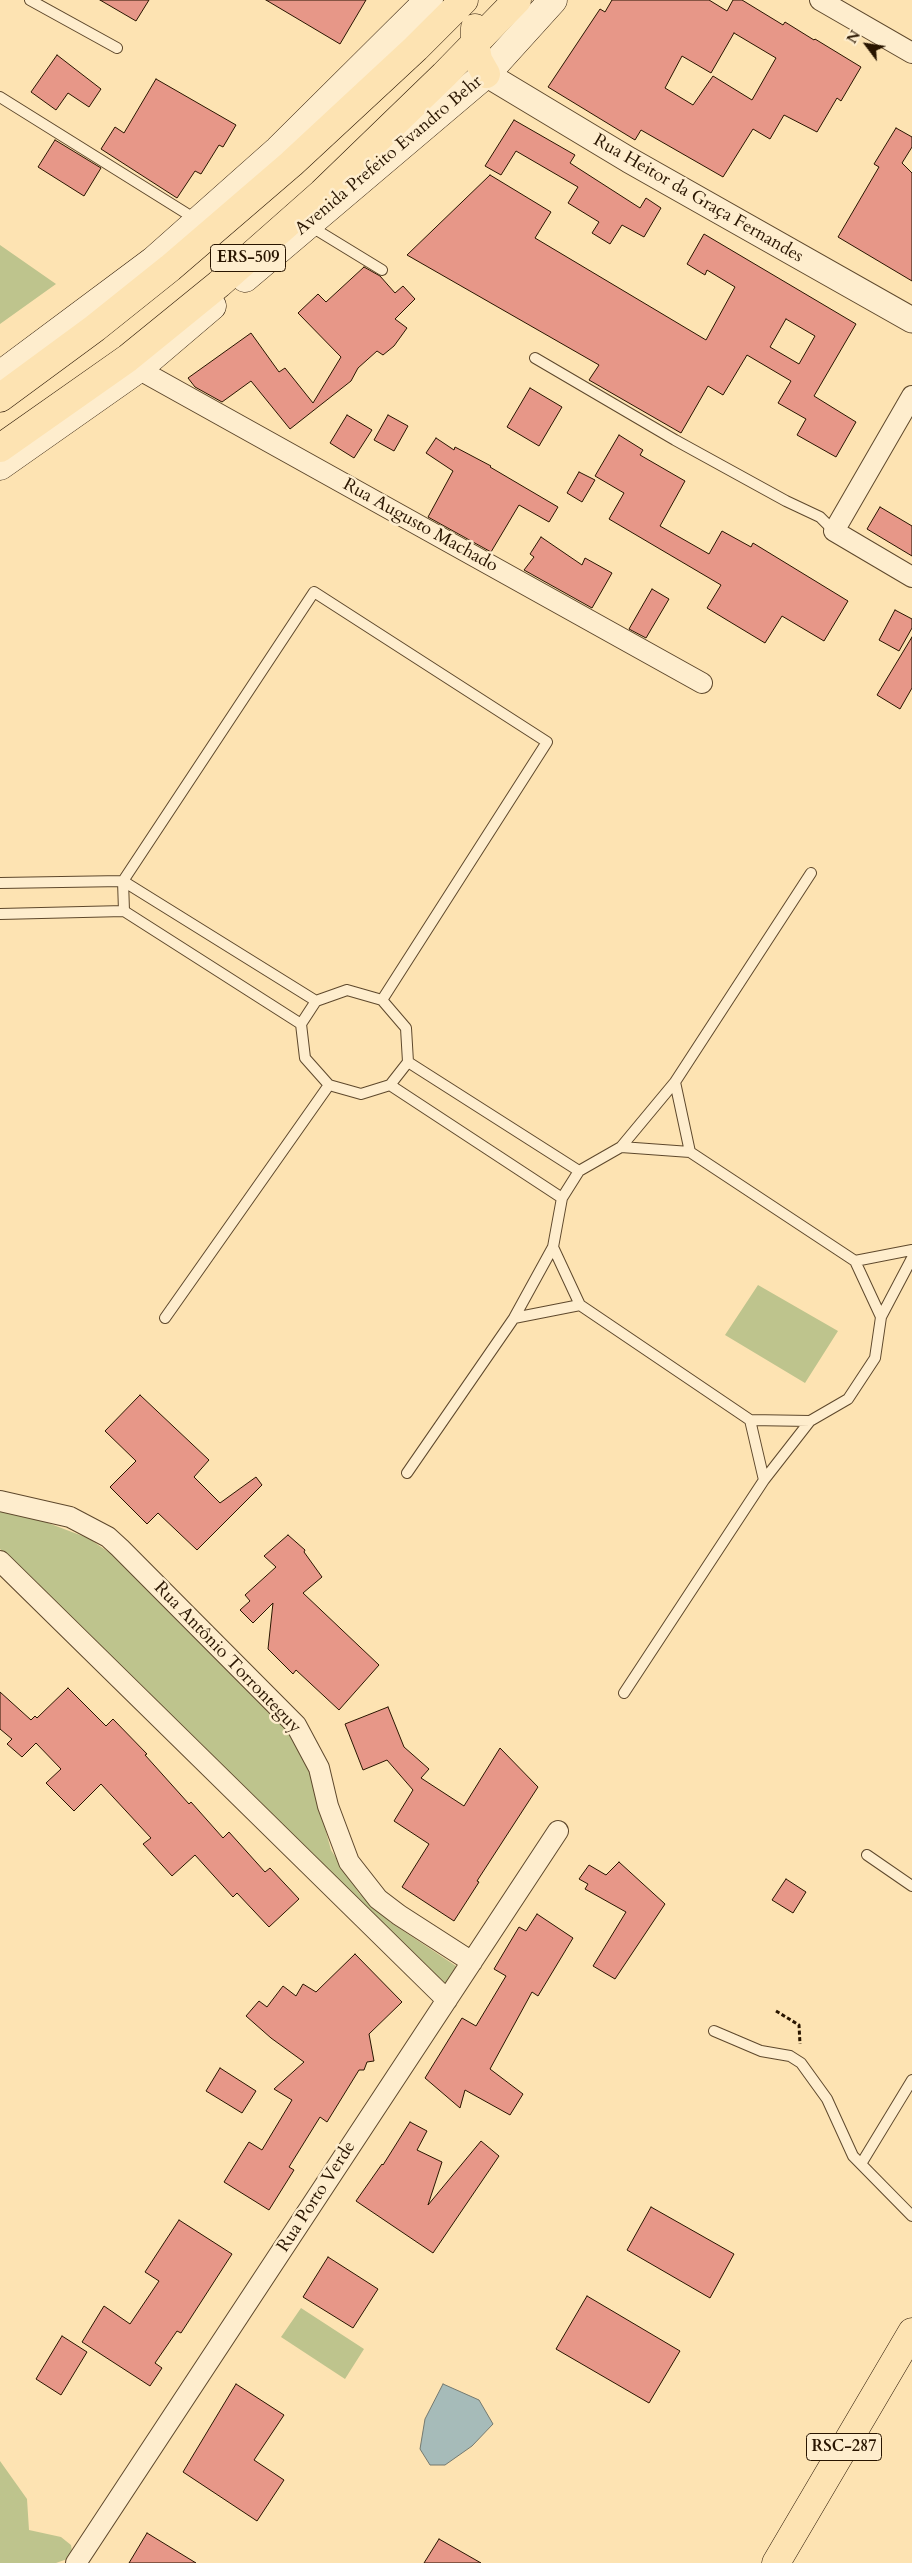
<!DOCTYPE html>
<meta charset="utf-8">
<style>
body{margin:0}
#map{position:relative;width:912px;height:2563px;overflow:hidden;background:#fde3b2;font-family:Cardo,serif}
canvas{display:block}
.north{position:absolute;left:842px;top:20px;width:50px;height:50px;-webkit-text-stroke:4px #feedcd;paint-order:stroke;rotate:301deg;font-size:14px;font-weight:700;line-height:20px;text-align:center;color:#291500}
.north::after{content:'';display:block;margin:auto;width:18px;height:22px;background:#291500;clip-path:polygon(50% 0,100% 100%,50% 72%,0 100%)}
</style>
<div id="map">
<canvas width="912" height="2563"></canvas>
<div class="north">N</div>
</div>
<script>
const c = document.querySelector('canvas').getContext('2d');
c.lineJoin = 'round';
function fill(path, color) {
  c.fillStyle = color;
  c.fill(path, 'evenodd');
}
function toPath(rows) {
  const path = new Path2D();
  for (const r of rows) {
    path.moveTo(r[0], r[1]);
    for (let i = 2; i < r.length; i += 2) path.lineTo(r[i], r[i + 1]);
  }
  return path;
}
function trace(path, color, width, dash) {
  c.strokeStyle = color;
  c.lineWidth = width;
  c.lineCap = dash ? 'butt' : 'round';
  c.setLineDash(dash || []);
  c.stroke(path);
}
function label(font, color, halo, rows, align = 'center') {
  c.font = font + ' Cardo,serif';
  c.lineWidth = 5;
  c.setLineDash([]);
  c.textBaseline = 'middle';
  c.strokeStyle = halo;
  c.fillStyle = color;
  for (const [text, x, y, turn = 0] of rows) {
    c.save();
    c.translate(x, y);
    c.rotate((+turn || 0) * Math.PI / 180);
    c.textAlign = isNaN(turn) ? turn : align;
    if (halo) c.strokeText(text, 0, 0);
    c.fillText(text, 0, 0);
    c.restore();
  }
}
const green = toPath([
 [0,245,56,284,0,324],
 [758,1285,838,1331,805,1383,725,1335],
 [0,1511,40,1520,88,1538,110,1553,284,1724,307,1761,331,1850,359,1893,390,1922,456,1966,453,1977,446,1984,390,1936,0,1549],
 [301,2308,364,2349,345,2379,281,2337],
 [0,2461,27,2499,29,2530,61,2537,71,2545,73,2557,56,2563,0,2563]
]);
const water = toPath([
 [443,2384,479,2400,493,2424,472,2446,445,2465,430,2465,420,2449,425,2419,443,2384]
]);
const building = toPath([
 [100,0,149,0,136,21,100,0],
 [266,0,366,0,340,44,266,0],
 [612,0,709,0,727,11,733,0,742,0,783,25,785,22,814,40,815,39,861,67,841,101,837,98,817,132,784,115,770,139,753,129,723,177,641,130,635,140,548,87,600,9,605,12,612,0],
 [734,33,776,58,752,100,713,76,693,105,665,88,682,56,711,73,734,33],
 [57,55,101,89,89,107,68,93,56,110,31,92,57,55],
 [156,79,236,125,223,147,219,145,201,174,195,171,177,198,101,149,115,127,124,133,156,79],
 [514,120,575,155,570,163,640,208,646,198,661,208,644,237,622,225,610,244,592,233,599,222,568,203,578,187,516,151,501,175,485,166,514,120],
 [896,128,912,137,912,147,902,163,912,173,912,281,838,237,879,167,874,164,896,128],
 [55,140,101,168,84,196,38,167,55,140],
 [490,175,551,212,535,238,706,340,735,287,707,270,705,275,687,264,704,234,856,324,814,396,856,422,836,457,797,435,806,419,778,403,791,381,747,355,723,395,708,386,681,433,589,380,599,365,407,255,490,175],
 [786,319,815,336,799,364,770,347,786,319],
 [364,267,380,276,395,293,403,286,415,299,395,319,407,328,394,346,383,355,377,351,358,368,351,381,290,429,251,381,222,402,195,387,188,378,251,333,279,372,285,368,313,403,341,357,298,313,318,294,326,302,364,267],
 [530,388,562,407,539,446,507,427,530,388],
 [347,415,372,430,354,458,330,443,347,415],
 [388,415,408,426,394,451,374,440,388,415],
 [619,435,643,450,640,455,685,481,660,526,709,554,722,531,751,547,753,543,848,601,824,641,782,616,765,643,707,608,721,585,609,519,624,493,595,476,619,435],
 [436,438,454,450,455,447,491,466,490,467,558,507,549,522,519,505,491,552,428,517,453,471,426,453,436,438],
 [579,472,595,480,582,502,567,493,579,472],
 [880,507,912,526,912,556,867,529,880,507],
 [541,537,582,565,585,558,612,573,592,608,524,570,534,557,530,554,541,537],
 [652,589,669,599,646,638,629,629,652,589],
 [895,610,912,619,912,628,899,651,879,640,895,610],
 [912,637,912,688,900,709,877,695,912,637],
 [140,1395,209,1460,194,1477,220,1503,256,1477,262,1485,197,1550,158,1513,147,1524,110,1487,136,1461,105,1431,140,1395],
 [288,1535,305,1550,304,1552,322,1577,303,1593,379,1665,339,1710,296,1670,293,1674,268,1649,273,1603,253,1623,240,1610,250,1601,245,1595,276,1567,264,1556,288,1535],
 [68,1688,106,1726,113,1719,147,1754,145,1755,189,1804,191,1802,223,1838,229,1832,265,1872,270,1868,299,1899,269,1927,237,1893,233,1897,195,1855,172,1876,143,1844,151,1838,101,1784,74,1811,46,1783,61,1769,36,1743,22,1757,7,1744,12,1739,0,1729,0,1692,31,1720,35,1716,37,1718,68,1688],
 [388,1707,404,1747,429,1769,421,1778,464,1806,500,1748,538,1787,477,1881,479,1882,454,1921,402,1887,429,1844,394,1821,413,1790,387,1760,363,1770,345,1724,388,1707],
 [619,1862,665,1904,615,1979,593,1966,626,1912,585,1889,588,1884,579,1879,589,1865,606,1875,619,1862],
 [786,1879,806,1892,793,1913,772,1900,786,1879],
 [537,1914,573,1938,538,1996,532,1992,490,2069,523,2094,510,2115,465,2090,460,2108,425,2078,462,2018,476,2026,506,1976,494,1969,519,1927,526,1931,537,1914],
 [355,1954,402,2002,369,2034,374,2061,367,2062,364,2070,359,2070,327,2122,320,2117,289,2167,294,2170,269,2210,224,2182,249,2142,262,2150,292,2100,274,2089,304,2062,271,2038,246,2016,259,2001,267,2007,283,1986,296,1996,303,1984,316,1992,355,1954],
 [220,2068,256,2091,242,2113,206,2091,220,2068],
 [410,2122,427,2131,417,2150,442,2162,428,2205,481,2141,499,2156,433,2253,356,2201,382,2164,383,2165,410,2122],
 [651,2207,734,2254,710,2298,627,2250,651,2207],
 [179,2220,232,2254,181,2333,177,2331,155,2363,162,2368,150,2386,82,2342,104,2306,130,2324,159,2281,145,2272,179,2220],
 [328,2257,378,2289,353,2328,303,2297,328,2257],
 [587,2296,680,2351,649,2403,556,2349,587,2296],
 [62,2336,87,2352,61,2395,36,2379,62,2336],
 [236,2384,284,2415,254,2460,284,2480,257,2521,183,2472,236,2384],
 [147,2533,196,2563,129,2563,147,2533],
 [439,2539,481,2563,424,2563,439,2539]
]);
const path = toPath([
 [776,2011,799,2025,800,2044]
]);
const service = toPath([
 [30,0,117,48],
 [0,97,197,220],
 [310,226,382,270],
 [535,358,675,440,786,501,820,517,834,531],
 [0,883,123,881,316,1001],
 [124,911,123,881,314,592,547,742,382,1000],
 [0,914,124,911,301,1024],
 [347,990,382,1000,406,1028,408,1062,390,1085,361,1094,329,1085,305,1058,301,1024,316,1001,347,990],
 [408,1062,579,1171],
 [675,1082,690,1152],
 [390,1085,562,1198],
 [553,1247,580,1305,750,1420,810,1421,848,1399,875,1358,881,1317,855,1261,690,1152,621,1147],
 [855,1261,912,1250],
 [881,1317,912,1258],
 [165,1318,329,1085],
 [514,1318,580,1305],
 [750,1420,764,1480],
 [407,1473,514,1318,553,1247,562,1198,579,1171,621,1147,675,1082,811,873],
 [624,1693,764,1480,810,1421],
 [867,1855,912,1886],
 [714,2031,761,2051,790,2056,801,2063,827,2099,853,2156,912,2216],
 [861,2164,912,2080]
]);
const minor = toPath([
 [820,0,912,53],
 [138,369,702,683],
 [912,396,834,531,912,577],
 [0,1501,70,1517,108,1537,120,1548,296,1725,319,1768,328,1806,349,1862,378,1899,399,1915,472,1962],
 [0,1561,447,2000],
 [76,2563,558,1831]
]);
const tertiary = toPath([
 [486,74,629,160,912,320]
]);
const secondary = toPath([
 [245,278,486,74,553,0],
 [0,375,153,261,278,150,429,0],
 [0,466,138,369,212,306]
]);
const trunk = toPath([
 [475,28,475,43,478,60,486,74],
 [0,398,95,328,170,268,291,164,416,48,464,0],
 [0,448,128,358,219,284,322,193,444,75,517,0],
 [776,2563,912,2332]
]);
const shields = [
 [248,258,75],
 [844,2447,75]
];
const shieldNames = [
 ["ERS-509",248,258],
 ["RSC-287",844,2447]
];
const streetNames = [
 ["Avenida Prefeito Evandro Behr",389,156,-40],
 ["Rua Heitor da Graça Fernandes",698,199,30],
 ["Rua Augusto Machado",420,526,29],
 ["Rua Antônio Torronteguy",227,1658,46],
 ["Rua Porto Verde",317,2197,-57]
];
fill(green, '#bec48d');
fill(water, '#a6bbb9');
trace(water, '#74796f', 1);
fill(building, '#e79788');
trace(building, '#291500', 1);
trace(service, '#5e482c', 12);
trace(minor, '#5e482c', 22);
trace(tertiary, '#5e482c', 27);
trace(secondary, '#291500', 29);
trace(trunk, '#291500', 29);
trace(path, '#291500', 3, [4, 2.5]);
trace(service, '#feedcd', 10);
trace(minor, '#feedcd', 20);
trace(tertiary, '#feedcd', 25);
trace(secondary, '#feedcd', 28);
trace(trunk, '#fde3b2', 28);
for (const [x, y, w] of shields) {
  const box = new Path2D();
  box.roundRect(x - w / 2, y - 13.5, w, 27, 4);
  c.fillStyle = '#feedcd';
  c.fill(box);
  trace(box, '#291500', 1);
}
label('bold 16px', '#291500', null, shieldNames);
label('18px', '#291500', '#feedcd', streetNames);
</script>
